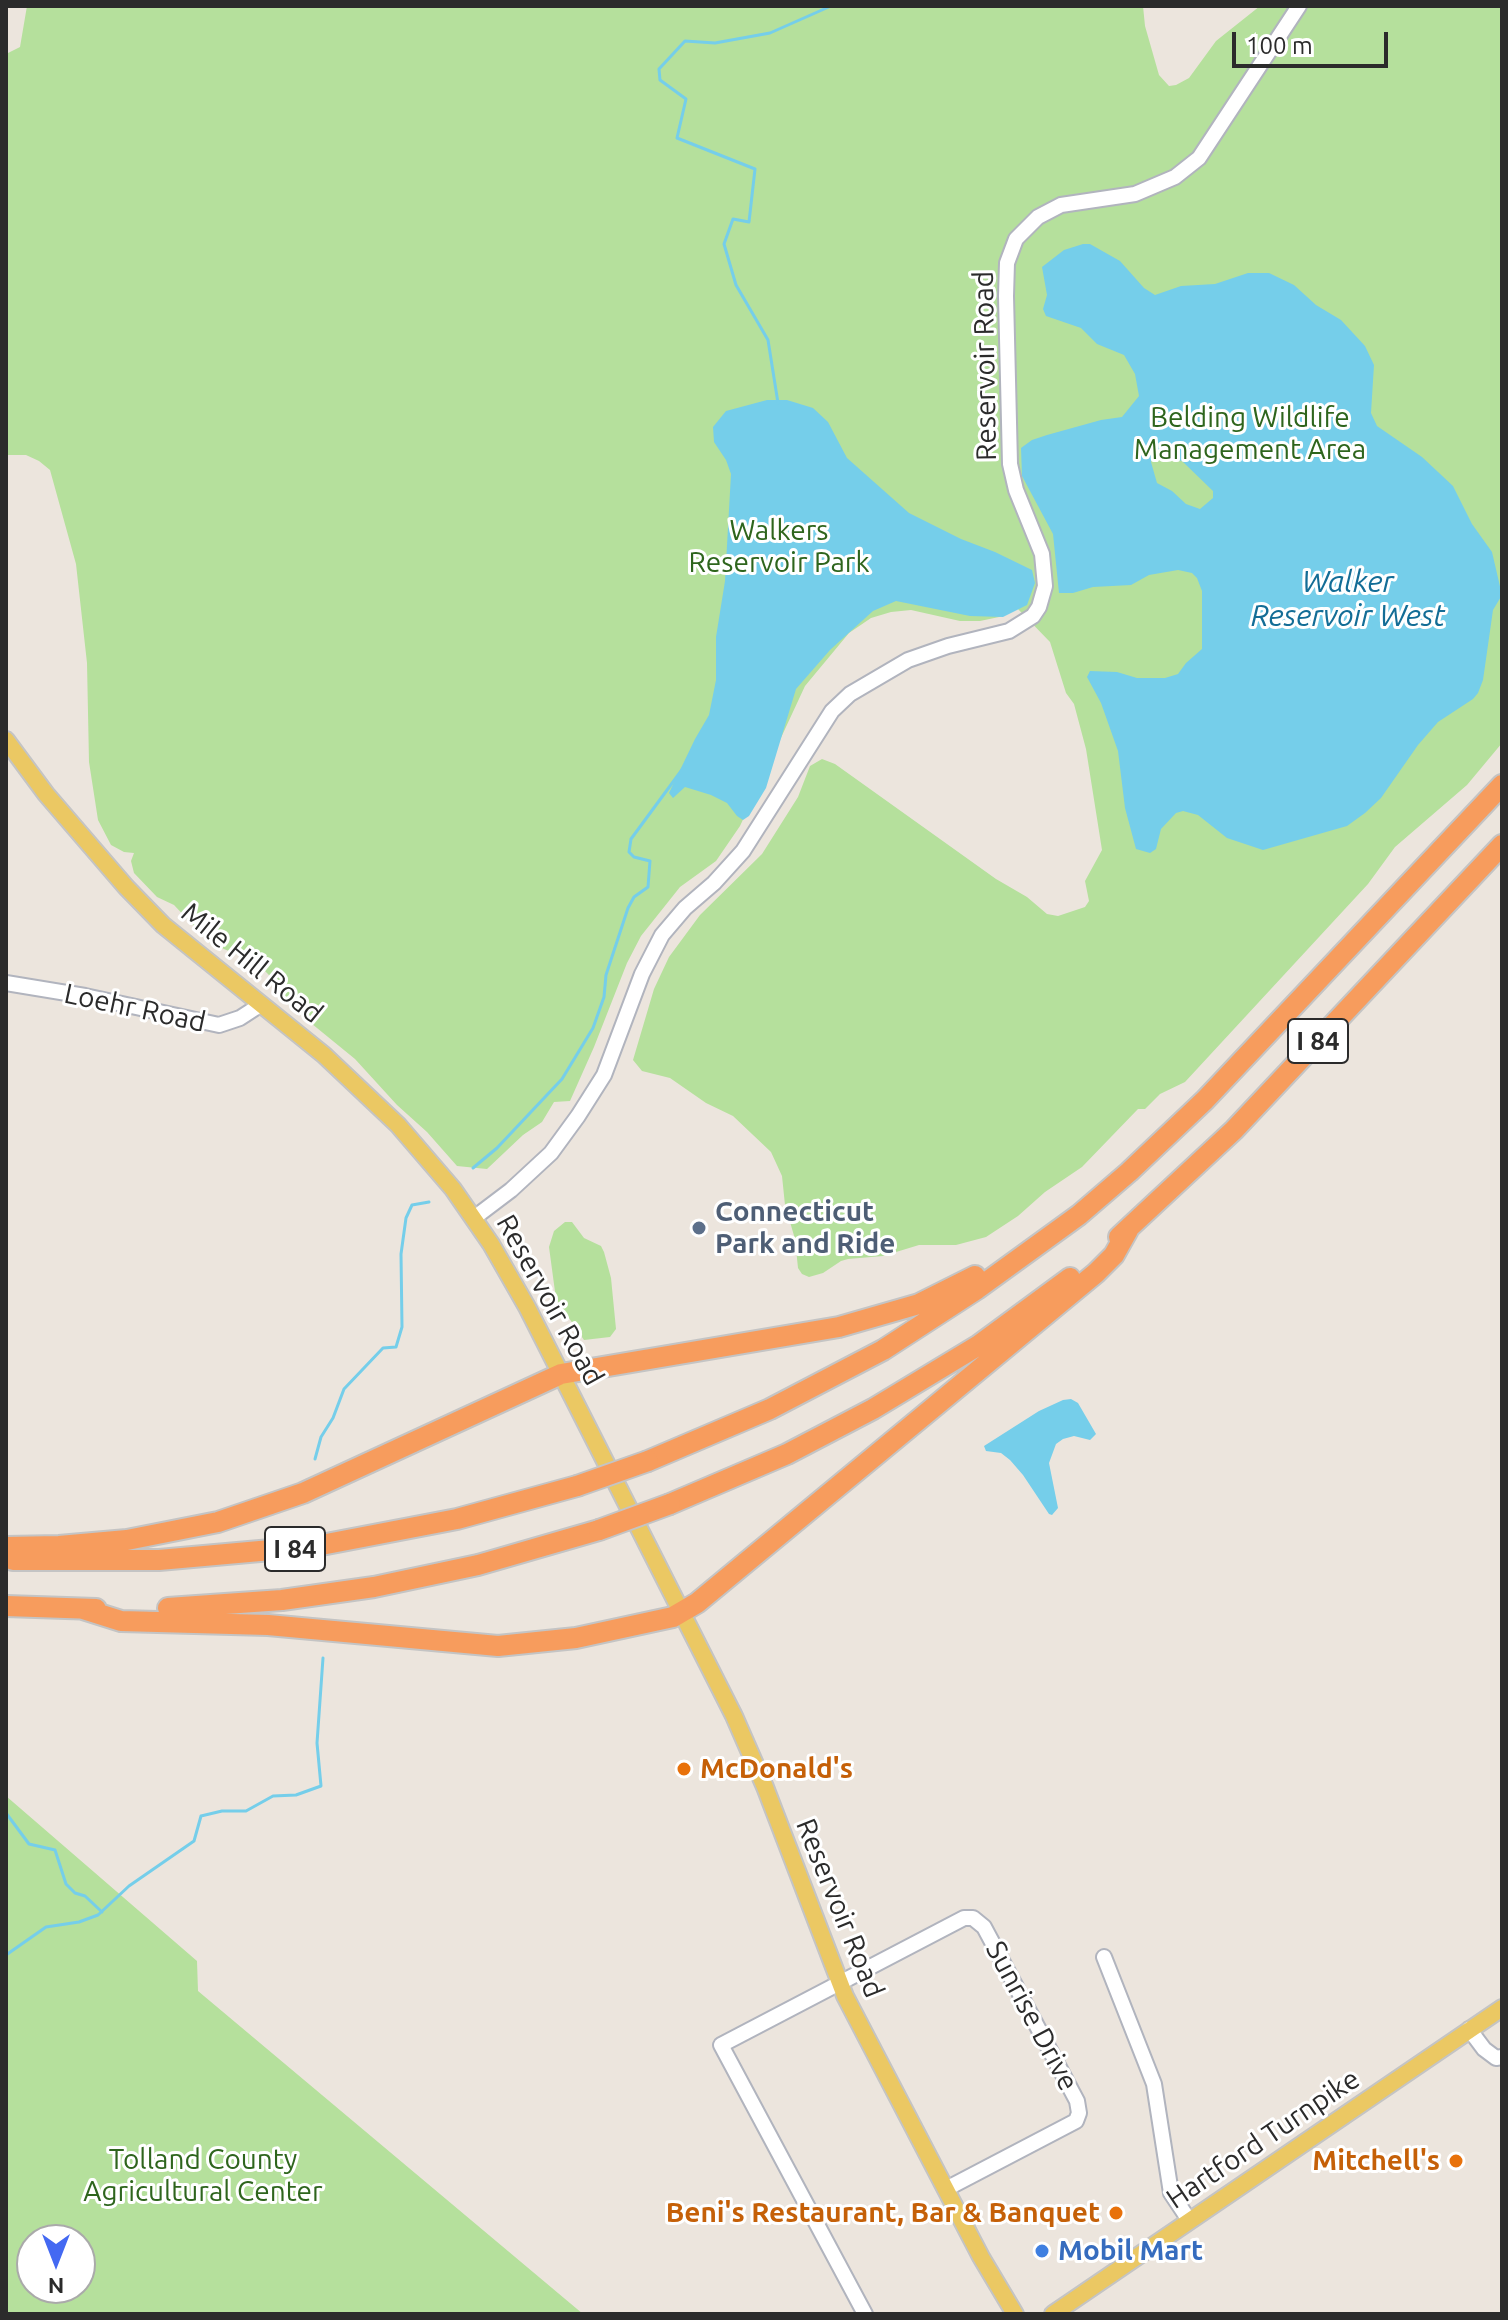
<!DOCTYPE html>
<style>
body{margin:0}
#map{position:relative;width:1508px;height:2320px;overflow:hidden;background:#ece5dd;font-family:Ubuntu,sans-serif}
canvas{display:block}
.frame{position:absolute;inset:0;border:8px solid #2b2b2b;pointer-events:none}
.north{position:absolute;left:16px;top:2224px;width:80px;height:80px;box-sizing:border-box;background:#fff;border:2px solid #aaa;border-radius:50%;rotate:180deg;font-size:22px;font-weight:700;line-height:32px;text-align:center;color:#2b2b2b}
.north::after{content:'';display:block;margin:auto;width:28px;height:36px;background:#4469f2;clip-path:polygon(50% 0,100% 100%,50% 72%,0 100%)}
.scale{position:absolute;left:1232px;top:32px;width:156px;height:36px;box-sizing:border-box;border:4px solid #2b2b2b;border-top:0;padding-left:10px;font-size:24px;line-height:28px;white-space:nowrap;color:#2b2b2b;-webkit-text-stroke:6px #fff;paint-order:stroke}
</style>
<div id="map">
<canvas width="1508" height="2320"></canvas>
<div class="frame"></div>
<div class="north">N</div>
<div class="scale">100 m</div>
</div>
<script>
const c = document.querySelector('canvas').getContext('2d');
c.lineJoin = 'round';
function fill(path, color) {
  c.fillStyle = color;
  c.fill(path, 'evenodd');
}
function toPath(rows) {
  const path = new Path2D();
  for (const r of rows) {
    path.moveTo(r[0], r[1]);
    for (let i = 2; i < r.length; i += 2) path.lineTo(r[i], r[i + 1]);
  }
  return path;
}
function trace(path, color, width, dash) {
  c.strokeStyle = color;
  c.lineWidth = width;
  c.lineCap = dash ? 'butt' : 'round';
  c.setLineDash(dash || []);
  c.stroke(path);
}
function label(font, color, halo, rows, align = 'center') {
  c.font = font + ' Ubuntu,sans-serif';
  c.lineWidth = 6;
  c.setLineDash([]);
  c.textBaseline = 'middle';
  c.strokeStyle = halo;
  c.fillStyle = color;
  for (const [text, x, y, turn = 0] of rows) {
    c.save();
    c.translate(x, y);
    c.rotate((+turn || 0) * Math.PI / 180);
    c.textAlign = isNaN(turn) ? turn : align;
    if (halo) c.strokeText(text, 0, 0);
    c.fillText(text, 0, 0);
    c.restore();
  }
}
const green = toPath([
 [27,6,1143,6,1145,26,1159,75,1169,86,1176,85,1189,78,1216,41,1260,6,1502,6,1502,743,1467,785,1395,847,1368,884,1185,1082,1160,1094,1145,1109,1138,1109,1082,1167,1045,1192,1018,1216,986,1237,956,1245,919,1245,883,1256,848,1259,841,1261,823,1273,809,1277,802,1274,798,1268,795,1239,785,1205,782,1176,771,1152,733,1116,706,1103,670,1078,642,1071,633,1060,654,989,669,957,700,915,762,854,798,797,810,766,822,759,835,764,996,879,1027,897,1047,914,1058,916,1085,907,1089,901,1085,881,1102,850,1086,749,1074,704,1066,693,1050,642,1017,608,999,617,980,621,960,621,911,610,891,612,871,618,849,633,805,686,740,826,716,861,680,887,641,936,627,963,594,1047,570,1101,554,1102,542,1122,523,1135,487,1169,457,1166,427,1132,397,1105,355,1059,290,1006,275,989,269,975,264,970,245,958,210,943,174,905,157,897,134,873,131,861,134,853,124,852,111,845,98,820,89,762,87,663,76,564,50,470,39,461,26,455,6,455,6,54,20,47],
 [565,1222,572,1222,584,1238,601,1246,604,1252,611,1278,616,1329,610,1337,584,1340,556,1299,549,1247,554,1231],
 [6,1796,197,1961,198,1991,583,2314,6,2314],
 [80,2240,80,2288,32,2288,32,2240]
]);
const water = toPath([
 [1083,244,1090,244,1120,261,1144,288,1155,295,1181,286,1215,284,1248,273,1269,273,1294,285,1316,305,1341,320,1365,346,1374,365,1371,413,1377,426,1422,457,1453,486,1472,524,1492,552,1502,595,1493,610,1483,680,1478,693,1473,699,1438,722,1418,745,1381,798,1365,813,1347,826,1263,850,1227,838,1198,815,1183,811,1176,813,1161,829,1156,849,1150,853,1136,849,1125,808,1118,751,1101,703,1087,677,1090,671,1117,672,1137,678,1165,678,1178,674,1186,663,1202,649,1202,591,1197,578,1192,573,1178,570,1149,575,1131,585,1093,587,1073,593,1059,593,1053,534,1022,476,1021,448,1032,440,1047,435,1101,420,1122,417,1139,396,1135,374,1124,355,1097,344,1081,328,1046,316,1043,309,1047,295,1042,267,1064,250],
 [1153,455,1182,461,1213,491,1213,498,1200,509,1186,504,1172,491,1157,483,1151,462],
 [767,400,787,400,813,408,828,422,847,458,909,513,961,539,995,552,1032,570,1035,583,1027,605,1003,617,970,616,896,601,873,611,830,650,796,689,766,788,749,816,743,820,737,816,727,803,711,795,685,787,673,798,669,793,695,739,709,715,716,680,716,637,725,581,731,474,726,460,714,442,713,427,726,411],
 [1071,1399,1078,1403,1096,1434,1090,1440,1074,1436,1063,1439,1056,1444,1049,1463,1058,1508,1052,1515,1049,1514,1023,1475,1010,1460,1001,1453,986,1451,984,1446,1039,1411,1063,1400]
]);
const stream = toPath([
 [778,403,768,340,736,285,724,244,733,219,749,222,755,169,677,138,686,99,660,80,659,69,685,41,715,43,770,33,831,6],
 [473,1168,497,1148,562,1079,593,1028,604,997,606,975,628,908,634,897,648,887,650,861,634,857,629,852,631,839,684,767],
 [315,1459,321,1437,333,1418,344,1389,383,1348,396,1347,402,1327,401,1254,406,1218,412,1205,429,1202],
 [6,1813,29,1844,55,1850,66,1884,75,1893,85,1896,102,1912],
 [6,1955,46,1927,79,1922,98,1915,129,1886,194,1841,201,1816,222,1811,246,1811,273,1796,296,1795,321,1786,317,1743,323,1658]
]);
const minor = toPath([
 [6,983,85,996,219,1025,240,1018,260,1005],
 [474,1218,511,1190,551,1153,578,1116,604,1075,642,974,662,935,685,908,714,883,743,851,832,711,850,694,908,660,948,646,1009,631,1033,616,1039,607,1045,586,1042,554,1016,490,1010,464,1006,296,1007,263,1016,239,1038,217,1061,205,1135,194,1175,177,1199,158,1299,6],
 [1104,1957,1154,2084,1171,2193,1189,2220],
 [1469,2029,1484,2049,1496,2058,1502,2057],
 [865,2314,721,2045,964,1918,973,1918,984,1927,1077,2101,1079,2113,1076,2121,946,2189]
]);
const major = toPath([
 [6,740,46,794,126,887,163,925,324,1055,398,1125,453,1189,491,1244,527,1307,734,1716,765,1787,845,1996,981,2257,1015,2314],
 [1053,2314,1502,2008]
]);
const highway = toPath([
 [1119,1237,1234,1130,1502,845],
 [648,1461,770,1409,883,1350,977,1289,1079,1215,1129,1172,1205,1100,1502,785],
 [670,1504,787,1454,873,1409,979,1345,1070,1278],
 [6,1547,59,1546,127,1540,218,1522,303,1493,561,1374,839,1327,919,1304,975,1276],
 [13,1560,159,1560,316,1546,457,1519,577,1486],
 [6,1606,96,1609],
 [168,1608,282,1600,374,1587,478,1565,599,1530],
 [83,1609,121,1621,268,1625,498,1646,576,1638,673,1617,697,1603,1096,1273,1114,1255,1128,1230]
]);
const highwayBridge = toPath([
 [577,1486,648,1461],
 [599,1530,670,1504]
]);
const markers = [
 [699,1228,8,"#5c6f8a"],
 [684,1769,8,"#e8710a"],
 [1456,2161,8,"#e8710a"],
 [1116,2213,8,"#e8710a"],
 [1042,2251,8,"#3f7fe0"]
];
const shields = [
 [1318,1041,60],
 [295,1549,60]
];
const shieldNames = [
 ["I 84",1318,1041],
 ["I 84",295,1549]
];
const streetNames = [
 ["Reservoir Road",985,366,-91],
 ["Mile Hill Road",252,963,39],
 ["Loehr Road",135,1008,12],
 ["Reservoir Road",550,1300,61],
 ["Reservoir Road",840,1908,68],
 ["Sunrise Drive",1032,2016,62],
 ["Hartford Turnpike",1263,2139,-34]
];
const parkNames = [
 ["Belding Wildlife",1250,418],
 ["Management Area",1250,450],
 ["Walkers",779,531],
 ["Reservoir Park",779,563],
 ["Tolland County",203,2160],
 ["Agricultural Center",203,2192]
];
const serviceNames = [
 ["Connecticut",715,1212],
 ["Park and Ride",715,1244]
];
const foodNames = [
 ["McDonald's",700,1769,"left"],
 ["Mitchell's",1440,2161],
 ["Beni's Restaurant, Bar & Banquet",1100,2213]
];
const shopNames = [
 ["Mobil Mart",1058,2251]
];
const waterNames = [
 ["Walker",1348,582],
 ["Reservoir West",1348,616]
];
fill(green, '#b5e09c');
fill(water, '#75ceea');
trace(stream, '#75ceea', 3);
trace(minor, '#b1b4be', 18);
trace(major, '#c4c4c4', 20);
trace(highway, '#c4c4c4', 24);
trace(minor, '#fff', 14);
trace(major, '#ebc863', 16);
trace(highway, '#f79c5d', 20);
trace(highwayBridge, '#c4c4c4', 24, []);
trace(highwayBridge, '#f79c5d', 20);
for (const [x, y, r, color] of markers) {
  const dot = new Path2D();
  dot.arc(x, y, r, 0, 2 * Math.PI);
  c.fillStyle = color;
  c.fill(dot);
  trace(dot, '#fff', 3);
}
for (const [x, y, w] of shields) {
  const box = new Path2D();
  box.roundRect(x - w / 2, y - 22, w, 44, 6);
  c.fillStyle = '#fff';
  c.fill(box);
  trace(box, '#2b2b2b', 2);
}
label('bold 26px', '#2b2b2b', null, shieldNames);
label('28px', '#2b2b2b', '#fff', streetNames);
label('28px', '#2e651d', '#fff', parkNames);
label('bold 28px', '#4e5e75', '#fff', serviceNames, 'left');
label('bold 28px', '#c56008', '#fff', foodNames, 'right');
label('bold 28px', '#366cbe', '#fff', shopNames, 'left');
label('italic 30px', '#136d96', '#fff', waterNames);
</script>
